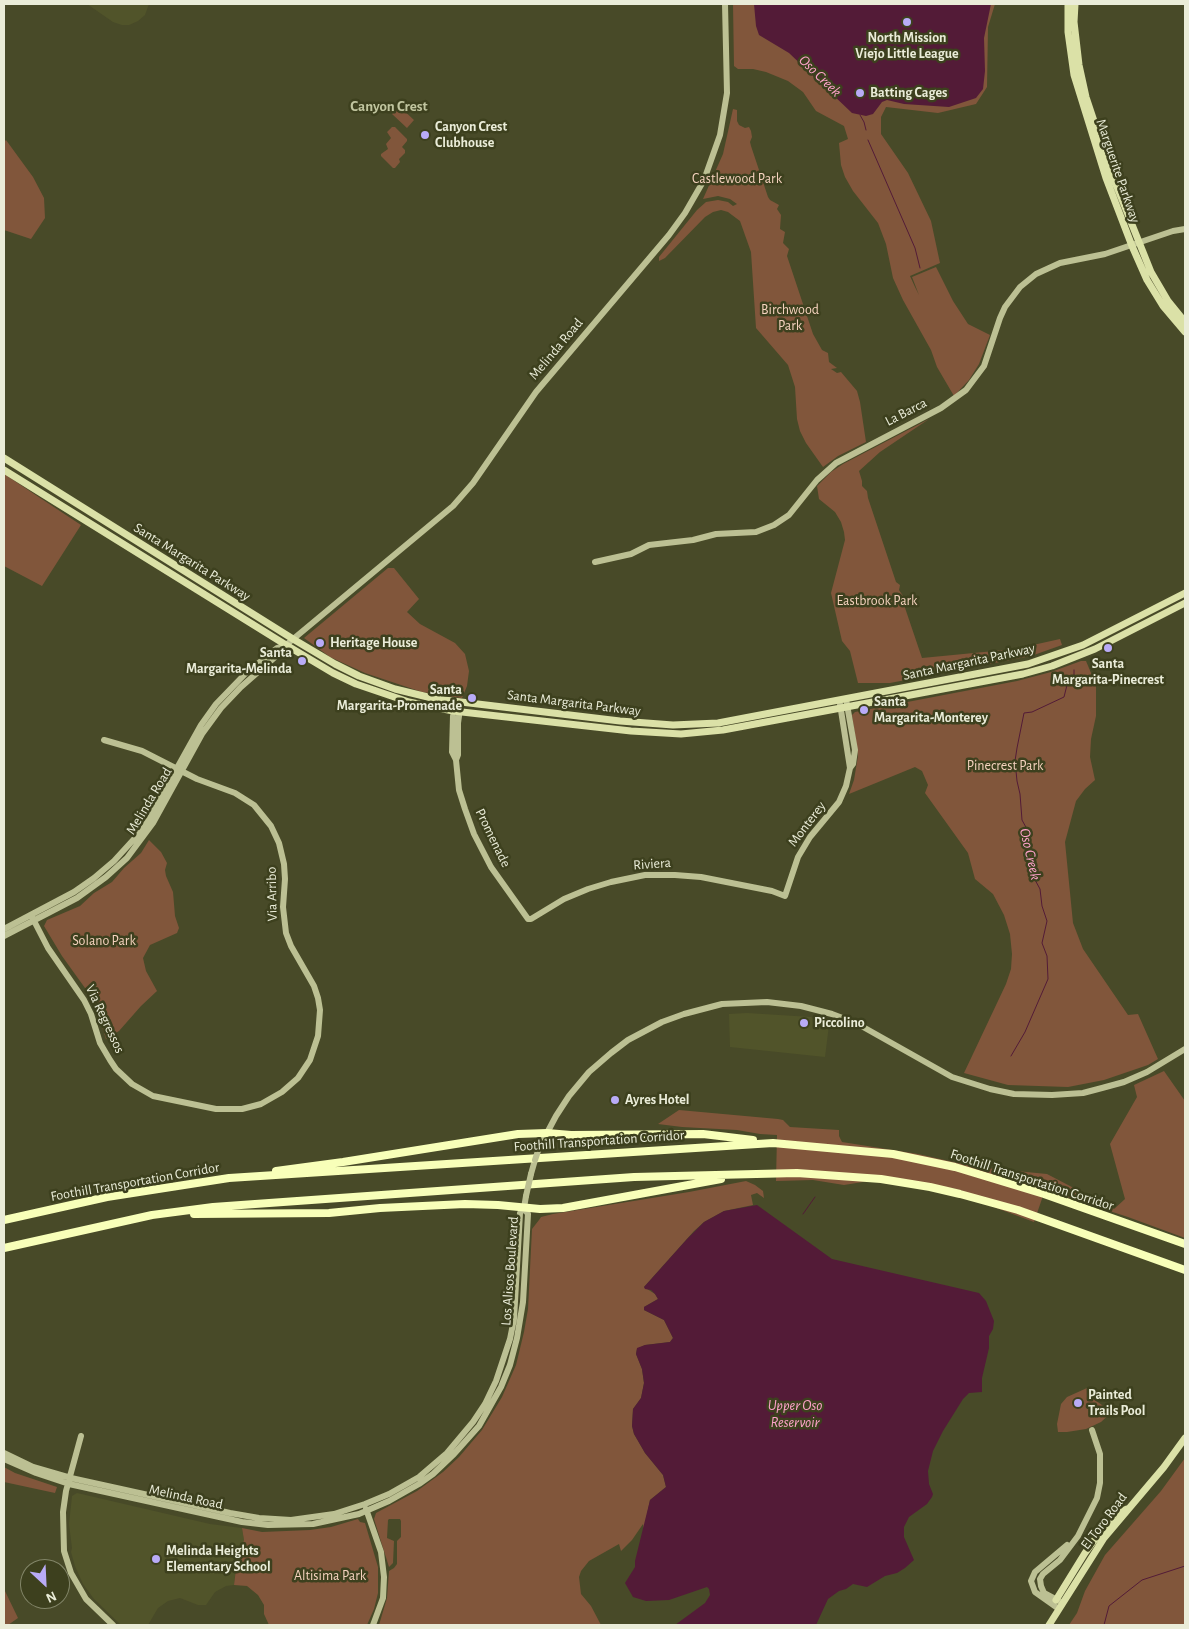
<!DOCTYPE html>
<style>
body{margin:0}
#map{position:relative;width:1189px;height:1629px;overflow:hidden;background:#484a28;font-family:"Alegreya Sans",sans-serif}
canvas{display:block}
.frame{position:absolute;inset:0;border:5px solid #eaecd8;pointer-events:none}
.north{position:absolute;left:20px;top:1559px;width:50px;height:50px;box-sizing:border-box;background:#3d401e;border:1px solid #828568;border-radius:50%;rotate:155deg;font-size:14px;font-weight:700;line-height:20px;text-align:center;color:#eaecd8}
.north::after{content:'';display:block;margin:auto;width:18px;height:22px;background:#b9abf7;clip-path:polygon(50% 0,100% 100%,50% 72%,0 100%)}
</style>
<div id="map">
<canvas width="1189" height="1629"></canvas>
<div class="frame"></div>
<div class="north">N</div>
</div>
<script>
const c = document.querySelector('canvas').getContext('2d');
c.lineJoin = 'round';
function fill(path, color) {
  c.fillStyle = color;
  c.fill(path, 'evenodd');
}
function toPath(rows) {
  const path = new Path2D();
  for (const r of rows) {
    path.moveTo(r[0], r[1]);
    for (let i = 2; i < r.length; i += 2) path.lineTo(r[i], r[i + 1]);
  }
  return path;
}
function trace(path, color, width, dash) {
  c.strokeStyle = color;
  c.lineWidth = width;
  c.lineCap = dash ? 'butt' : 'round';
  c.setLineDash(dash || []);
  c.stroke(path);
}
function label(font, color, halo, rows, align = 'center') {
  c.font = font + ' "Alegreya Sans",sans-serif';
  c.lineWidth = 5;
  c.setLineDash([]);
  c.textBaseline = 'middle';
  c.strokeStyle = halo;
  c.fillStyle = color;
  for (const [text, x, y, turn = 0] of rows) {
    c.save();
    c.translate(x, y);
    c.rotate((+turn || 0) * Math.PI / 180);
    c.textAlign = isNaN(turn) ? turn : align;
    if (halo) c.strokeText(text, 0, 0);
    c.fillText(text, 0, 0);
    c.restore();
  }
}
const built = toPath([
 [87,4,149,4,145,15,138,21,129,25,122,25,113,22],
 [747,1013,811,1017,829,1025,825,1057,730,1047,729,1014],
 [77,1493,210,1524,242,1528,244,1540,235,1576,234,1585,226,1586,215,1592,206,1605,198,1605,180,1598,168,1601,158,1608,148,1625,121,1625,94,1599,83,1584,75,1566,71,1552,72,1548,69,1524,72,1496]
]);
const green = toPath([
 [733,4,995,4,988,27,987,87,976,104,938,113,886,107,881,117,881,134,908,173,931,221,940,263,910,276,915,287,919,295,912,277,936,267,953,301,968,324,990,335,979,364,969,380,954,396,937,367,931,350,903,300,893,278,886,244,878,223,853,191,845,177,841,165,839,143,848,139,844,126,816,111,803,92,788,81,766,72,753,69,738,69,734,66],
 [399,106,414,120,407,128,392,114],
 [733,109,737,110,737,121,739,125,745,128,749,127,751,131,752,137,750,142,751,146,768,197,770,200,779,205,777,209,781,215,780,229,785,232,783,243,789,249,787,256,813,334,822,350,828,353,829,362,837,368,831,369,837,373,841,372,857,391,860,402,866,442,838,456,823,467,806,443,800,431,797,419,795,387,788,365,756,328,751,252,740,221,728,212,721,210,713,212,705,217,665,258,659,261,659,257,697,210,706,202,718,200,728,202,733,206,737,204,730,199,718,196,703,199,723,154],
 [392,127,395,127,407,139,407,141,402,147,405,150,405,153,399,159,400,162,395,168,393,168,381,156,381,154,388,149,386,144,391,138,387,132],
 [6,140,33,177,44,198,45,218,31,239,4,230,4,142],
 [929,419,880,452,859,471,862,481,862,486,867,491,868,498,896,582,900,585,899,590,903,596,902,599,922,658,1015,649,1060,639,1062,645,1031,656,890,683,858,683,850,651,842,641,831,593,845,540,844,532,841,522,835,512,819,499,817,486,831,472,843,464],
 [4,474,81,525,42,586,4,566],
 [388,568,394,568,419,599,407,612,420,624,455,643,465,654,469,671,467,686,462,698,422,692,365,673,330,657,304,638],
 [1081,661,1086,661,1096,685,1096,716,1091,739,1090,757,1095,780,1085,789,1076,801,1065,842,1073,923,1083,949,1128,1015,1138,1014,1158,1059,1148,1065,1104,1080,1068,1087,1008,1085,964,1073,1006,984,1011,969,1012,954,1010,934,1004,915,993,894,975,879,968,853,925,793,928,785,922,771,915,767,849,794,854,780,858,756,852,715,855,712,1017,681,1051,672],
 [149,840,161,852,167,863,165,870,166,876,173,892,175,916,179,928,177,933,150,945,143,958,146,971,157,991,141,1006,119,1031,106,1039,95,1005,92,1001,93,996,90,991,85,988,62,956,44,926,47,920,80,906,94,893,112,882,124,868,141,853],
 [1164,1071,1185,1101,1185,1238,1128,1217,1045,1190,1034,1222,975,1200,963,1191,952,1188,912,1187,869,1181,844,1185,813,1180,776,1181,777,1135,760,1134,737,1130,682,1127,658,1124,679,1110,778,1119,783,1120,790,1127,839,1130,839,1136,842,1142,918,1154,975,1167,1047,1174,1114,1209,1125,1199,1110,1144,1137,1097,1134,1085],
 [746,1181,755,1185,763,1191,764,1198,757,1193,751,1195,753,1205,724,1211,704,1222,694,1231,644,1287,655,1294,658,1299,644,1307,644,1310,664,1320,673,1338,670,1342,645,1345,637,1349,636,1354,642,1369,644,1383,641,1398,633,1409,632,1426,634,1434,645,1453,663,1475,666,1487,650,1500,644,1530,643,1524,632,1540,621,1551,619,1544,589,1561,581,1571,579,1577,581,1594,591,1606,601,1625,379,1625,387,1598,389,1571,394,1568,397,1564,397,1541,401,1537,401,1521,400,1519,389,1519,388,1520,387,1538,394,1541,393,1563,389,1567,374,1519,376,1513,417,1491,443,1472,459,1457,482,1430,502,1397,516,1365,524,1332,528,1309,532,1229,539,1220,541,1217,553,1214,689,1192],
 [1087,1388,1092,1398,1112,1412,1101,1422,1086,1429,1067,1432,1058,1432,1057,1424,1061,1404,1067,1397],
 [1185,1458,1185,1625,1069,1625,1077,1613,1085,1591,1105,1555,1161,1491],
 [4,1467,15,1473,57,1487,55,1493,4,1482],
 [358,1519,360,1522,365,1523,378,1567,378,1593,374,1609,367,1625,269,1625,264,1614,264,1605,258,1595,247,1586,234,1585,236,1569,244,1540,242,1528,262,1532,310,1530,331,1527],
 [4,1589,18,1618,8,1625,4,1625]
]);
const water = toPath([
 [754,4,991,4,984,38,985,71,983,89,976,98,949,107,904,104,887,100,882,102,873,114,866,116,852,113,789,53,759,35,756,26],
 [757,1205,832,1259,979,1293,986,1301,994,1321,993,1329,989,1336,989,1348,982,1378,982,1392,969,1393,963,1399,943,1431,933,1451,928,1471,929,1484,933,1494,932,1497,927,1504,909,1517,904,1527,904,1537,914,1560,905,1568,897,1573,885,1576,867,1587,853,1584,846,1589,839,1591,828,1599,816,1625,675,1625,705,1603,710,1595,709,1589,707,1587,669,1600,646,1601,633,1597,625,1583,635,1567,635,1561,650,1500,666,1487,663,1475,645,1453,634,1434,632,1426,633,1409,641,1398,644,1383,642,1369,636,1354,637,1348,645,1345,670,1342,673,1338,664,1320,644,1310,644,1307,658,1299,655,1294,651,1290,645,1289,644,1287,687,1239,704,1222,724,1211]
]);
const stream = toPath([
 [860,115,864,122,866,130],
 [868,140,915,248,920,268],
 [1011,1056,1025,1032,1048,979,1047,956,1042,943,1047,921,1042,906,1040,889,1034,878,1036,870,1032,865,1028,831,1022,820,1020,794,1017,781,1015,761,1017,748,1024,713,1032,712,1064,697,1067,685,1074,675,1074,670],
 [803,1214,815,1197],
 [1104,1625,1109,1606,1142,1580,1185,1566]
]);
const secondary = toPath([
 [595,562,631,554,649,545,693,540,716,534,756,532,774,525,789,515,817,480,836,463,941,408,966,390,984,366,1000,318,1005,307,1020,287,1036,274,1060,263,1105,254,1173,231,1185,229],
 [840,704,850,768],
 [453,716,452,752,456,760,459,790,465,809,474,834,491,867,528,919,531,919,564,899,588,889,611,882,645,875,675,875,701,877,772,891,785,896,798,857,810,837,839,802,846,786,850,768,853,764,855,750,846,699],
 [456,760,458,755,458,723,461,702],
 [31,915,48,948,84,1000,91,1014,100,1043,110,1060,116,1069,132,1084,153,1096,216,1109,242,1109,261,1104,282,1092,298,1078,310,1060,318,1036,320,1010,318,998,314,986,291,946,286,933,283,907,285,879,284,864,279,843,271,826,254,805,235,793,197,779,142,751,104,740],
 [4,929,74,892,94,878,114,861,135,838,148,820,201,725,216,704,245,674,277,648,286,645],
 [4,936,77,898,106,877,127,858,153,823,202,734,221,708,241,687,282,651,286,645,453,506,473,483,536,392,669,235,685,213,704,180,720,135,727,93,725,4],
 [539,1148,556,1116,569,1096,589,1072,611,1053,628,1040,662,1022,684,1014,722,1004,767,1002,801,1006,832,1014,856,1023,952,1077,990,1089,1014,1094,1052,1095,1083,1093,1102,1088,1124,1082,1147,1072,1185,1049],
 [531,1174,535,1160],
 [81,1436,66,1491,63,1512,64,1551,71,1573,86,1599,113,1625],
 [4,1453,33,1467,71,1478,230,1513,259,1518,291,1520,334,1514,365,1504,389,1494,419,1477,447,1453,473,1422,485,1404,496,1381,510,1339,514,1319,520,1213,524,1208,526,1196],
 [4,1459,36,1473,69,1484,242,1522,268,1525,313,1524,359,1514,389,1501,419,1484,433,1474,454,1454,479,1426,501,1387,510,1365,517,1338,523,1302,528,1214,524,1208],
 [366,1509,381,1552,384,1577,383,1598,373,1625],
 [1059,1601,1044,1593,1041,1586,1040,1579,1043,1574,1060,1560,1078,1536,1097,1498,1100,1483,1100,1454,1092,1430],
 [1059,1609,1035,1592,1031,1581,1035,1572,1067,1545]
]);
const primary = toPath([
 [1068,4,1068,32,1074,75,1106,178,1132,246,1147,280,1163,306,1185,332],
 [1075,4,1074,22,1079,65,1086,97,1111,172,1151,272,1168,301,1185,322],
 [4,458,293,639,335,664,359,676,395,689,436,699,620,721,673,725,718,723,1028,664,1083,645,1185,593],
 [4,470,286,645,333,673,356,684,409,702,453,711,631,731,681,734,723,730,1023,674,1052,666,1095,649,1185,603],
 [1056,1600,1085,1553,1101,1531,1115,1514,1127,1509],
 [1049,1625,1104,1538,1164,1467,1185,1438]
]);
const highway = toPath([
 [276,1171,343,1162,518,1134,547,1133,571,1135,703,1134,753,1140],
 [194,1214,329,1213,380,1208,465,1204,498,1205,540,1209,563,1208,721,1179],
 [4,1220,107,1197,229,1178,773,1143,893,1154,955,1167,1044,1194,1185,1244],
 [4,1248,152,1215,213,1207,634,1177,797,1173,881,1179,930,1187,960,1194,1018,1210,1185,1270]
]);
const secondaryBridge = toPath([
 [535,1160,539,1148],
 [526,1196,531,1174]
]);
const markers = [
 [907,22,5,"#b9abf7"],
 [860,93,5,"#b9abf7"],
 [425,135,5,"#b9abf7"],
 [320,643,5,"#b9abf7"],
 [1108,648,5,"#b9abf7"],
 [302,661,5,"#b9abf7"],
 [472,698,5,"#b9abf7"],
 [864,710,5,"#b9abf7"],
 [804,1023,5,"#b9abf7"],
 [615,1100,5,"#b9abf7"],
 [1078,1403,5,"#b9abf7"],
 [156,1559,5,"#b9abf7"]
];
const poiNames = [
 ["North Mission",907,38,"center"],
 ["Viejo Little League",907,54,"center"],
 ["Batting Cages",870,93],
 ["Canyon Crest",435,127],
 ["Clubhouse",435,143],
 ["Heritage House",330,643],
 ["Santa",292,653,"right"],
 ["Margarita-Melinda",292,669,"right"],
 ["Santa",1108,664,"center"],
 ["Margarita-Pinecrest",1108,680,"center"],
 ["Santa",462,690,"right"],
 ["Margarita-Promenade",462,706,"right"],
 ["Santa",874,702],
 ["Margarita-Monterey",874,718],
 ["Piccolino",814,1023],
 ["Ayres Hotel",625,1100],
 ["Painted",1088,1395],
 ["Trails Pool",1088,1411],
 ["Melinda Heights",166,1551],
 ["Elementary School",166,1567]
];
const streetNames = [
 ["Marguerite Parkway",1118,171,71],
 ["Melinda Road",556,349,-50],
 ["La Barca",906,412,-27],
 ["Santa Margarita Parkway",192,562,32],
 ["Santa Margarita Parkway",969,662,-12],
 ["Santa Margarita Parkway",574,703,7],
 ["Melinda Road",149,801,-59],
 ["Monterey",807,824,-53],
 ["Promenade",493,838,64],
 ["Riviera",652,864,-4],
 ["Via Arribo",272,894,-91],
 ["Via Regressos",105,1019,65],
 ["Foothill Transportation Corridor",599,1141,-4],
 ["Foothill Transportation Corridor",1032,1180,18],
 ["Foothill Transportation Corridor",135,1182,-10],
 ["Los Alisos Boulevard",510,1271,-86],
 ["Melinda Road",186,1497,12],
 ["El Toro Road",1104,1521,-53]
];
const parkNames = [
 ["Castlewood Park",737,179],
 ["Birchwood",790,310],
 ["Park",790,326],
 ["Eastbrook Park",877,601],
 ["Pinecrest Park",1005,766],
 ["Solano Park",104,941],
 ["Altisima Park",330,1576]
];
const waterNames = [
 ["Oso Creek",820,76,44],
 ["Oso Creek",1030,854,77],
 ["Upper Oso",795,1405],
 ["Reservoir",795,1422]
];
const neighbourhoodNames = [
 ["Canyon Crest",389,106]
];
fill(built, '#51542a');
fill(green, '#81563b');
fill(water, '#531b37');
trace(stream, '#531b37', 1);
trace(secondary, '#bcc093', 6);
trace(primary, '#dbe1a7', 7);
trace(highway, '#f8ffb9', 8);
trace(secondaryBridge, '#bcc093', 6);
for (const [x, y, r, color] of markers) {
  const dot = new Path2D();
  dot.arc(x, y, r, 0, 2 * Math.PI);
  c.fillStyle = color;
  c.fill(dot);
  trace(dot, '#3d401e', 2);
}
label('bold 14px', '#eaecd8', '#3d401e', poiNames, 'left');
label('14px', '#eaecd8', '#3d401e', streetNames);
label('14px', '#f6d3bf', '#3d401e', parkNames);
label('italic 15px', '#fea2ca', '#3d401e', waterNames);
label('bold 15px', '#c1c59f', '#3d401e', neighbourhoodNames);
</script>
